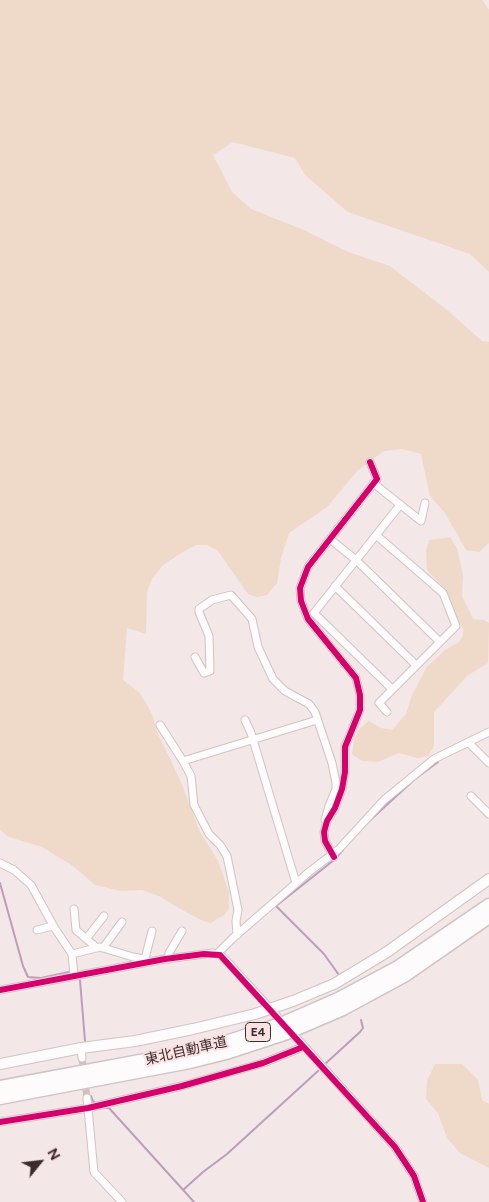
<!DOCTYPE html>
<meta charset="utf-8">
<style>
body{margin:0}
#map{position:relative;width:489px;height:1202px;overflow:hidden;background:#f4e7e7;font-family:Figtree,sans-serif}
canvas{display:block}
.north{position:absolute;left:15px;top:1137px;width:50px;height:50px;-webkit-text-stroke:4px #fae1e2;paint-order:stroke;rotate:61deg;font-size:14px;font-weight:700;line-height:20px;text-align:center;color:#3b2b2c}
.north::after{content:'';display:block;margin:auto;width:18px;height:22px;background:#3b2b2c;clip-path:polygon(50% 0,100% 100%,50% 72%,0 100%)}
</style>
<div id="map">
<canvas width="489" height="1202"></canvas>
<div class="north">N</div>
</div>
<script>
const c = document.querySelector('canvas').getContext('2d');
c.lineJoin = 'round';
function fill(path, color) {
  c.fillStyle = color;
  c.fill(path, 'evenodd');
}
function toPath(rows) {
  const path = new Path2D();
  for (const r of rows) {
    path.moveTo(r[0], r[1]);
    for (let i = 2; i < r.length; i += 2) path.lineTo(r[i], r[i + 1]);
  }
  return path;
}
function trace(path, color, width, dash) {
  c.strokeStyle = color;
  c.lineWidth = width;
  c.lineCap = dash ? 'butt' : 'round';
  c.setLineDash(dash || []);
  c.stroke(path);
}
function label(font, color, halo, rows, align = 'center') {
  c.font = font + ' Figtree,"Noto Sans JP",sans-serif';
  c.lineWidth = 4;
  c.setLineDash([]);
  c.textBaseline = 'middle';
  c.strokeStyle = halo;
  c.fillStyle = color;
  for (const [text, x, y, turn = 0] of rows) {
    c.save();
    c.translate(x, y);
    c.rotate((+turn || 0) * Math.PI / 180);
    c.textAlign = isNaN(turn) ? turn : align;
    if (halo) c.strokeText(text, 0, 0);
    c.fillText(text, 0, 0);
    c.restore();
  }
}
const green = toPath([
 [0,0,482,0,489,10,489,272,470,254,348,212,305,175,295,158,233,142,213,155,232,192,251,209,304,230,348,252,390,266,447,310,482,341,489,342,489,543,479,552,466,550,445,513,430,496,421,454,402,449,384,451,358,470,327,507,289,533,281,558,277,583,267,595,257,597,248,594,218,551,207,545,196,545,183,552,163,565,152,579,147,592,146,634,127,628,123,680,140,693,152,714,158,734,181,782,199,830,218,861,229,892,229,908,224,915,211,923,203,921,184,911,159,896,142,890,121,891,95,885,73,866,42,847,9,837,0,830],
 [450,537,457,548,463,575,462,596,473,619,484,620,489,623,488,663,467,676,434,712,434,746,428,756,418,758,399,753,378,762,362,761,352,754,354,740,359,729,369,721,381,728,392,730,406,714,412,695,427,667,445,650,459,642,463,636,463,629,441,585,427,570,426,551,429,540],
 [435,1064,462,1064,478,1080,482,1100,489,1104,489,1168,460,1153,447,1138,438,1113,426,1099,427,1081]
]);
const stream = toPath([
 [366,824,415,779,438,762],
 [0,883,23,966,28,977,41,978,69,972],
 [339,975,324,954,276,906,334,860,343,850],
 [80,980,85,1041],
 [325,1064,360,1032,363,1028,361,1020],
 [91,1096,93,1101,96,1104],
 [102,1108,109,1108,194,1202],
 [183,1190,203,1172,227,1154,318,1071]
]);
const streetTunnel = toPath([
 [82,1058,87,1098]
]);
const street = toPath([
 [373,483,421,521,425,503],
 [376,535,443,593,456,626,379,703,387,712],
 [330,539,356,560,440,642],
 [335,586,416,665],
 [195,657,204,673,210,671,209,636,199,612,199,609,212,600,231,595,252,619,258,647,273,679,285,691,309,704,315,712,332,763,336,783,336,789,329,806,325,820],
 [392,689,314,613,400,505],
 [245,720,251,733,296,883],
 [160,725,183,761,191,776,194,805,209,834,220,845,227,856,238,910,236,921,237,935],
 [468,742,489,763],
 [183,761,317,720],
 [471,796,489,814],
 [334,857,325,841,324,832,327,821,335,808,342,789,345,772,345,747,360,710,360,695,356,678,308,619,301,601,300,588,308,567,377,479,370,462],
 [0,863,14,870,31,885,54,927,72,954,74,976],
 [74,909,76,930,97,948],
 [37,930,53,926],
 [86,939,104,916],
 [103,948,122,922],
 [72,954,100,947,133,957,145,959,149,962],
 [217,954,233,938,309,872,339,849,384,800,434,759,489,732],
 [145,959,152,931],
 [168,959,169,953,182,931],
 [0,990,165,959,213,953,220,955,224,958,277,1016],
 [296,1037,395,1147,414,1176,423,1202],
 [81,1048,82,1058],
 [87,1098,94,1172,122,1202],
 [0,1122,88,1108,182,1086,263,1063,303,1047]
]);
const secondary = toPath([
 [0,1064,81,1048,135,1041,193,1029,255,1014,293,1001,334,984,387,952,489,879]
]);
const highway = toPath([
 [0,1087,188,1052,223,1043,283,1023,338,999,398,967,489,905],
 [0,1098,190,1062,226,1053,287,1033,343,1009,404,976,489,917]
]);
const cycleway = toPath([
 [334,857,325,841,324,832,327,821,335,808,342,789,345,772,345,747,360,710,360,695,356,678,308,619,301,601,300,588,308,567,377,479,370,462],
 [0,990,165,959,204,954,220,955,395,1147,414,1176,423,1202],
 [0,1122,88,1108,182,1086,263,1063,303,1047]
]);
const shields = [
 [258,1032,25]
];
const shieldNames = [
 ["E4",258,1032]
];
const streetNames = [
 ["東北自動車道",186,1051,-13]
];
fill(green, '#efd9c9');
trace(stream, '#bb9ebd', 2);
trace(streetTunnel, '#cfc1c2', 7, [7, 3.5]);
trace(street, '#d0c3c3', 9);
trace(secondary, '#d0c3c3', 12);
trace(highway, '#d0c3c3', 15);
trace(street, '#fdfbfb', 7);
trace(secondary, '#fdfbfb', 10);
trace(highway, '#fdfbfb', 12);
trace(cycleway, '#d6006c', 6);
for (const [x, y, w] of shields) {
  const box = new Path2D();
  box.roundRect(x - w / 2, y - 9.5, w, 19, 4);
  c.fillStyle = '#fae1e2';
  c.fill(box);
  trace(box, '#3b2b2c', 1);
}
label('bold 12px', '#3b2b2c', null, shieldNames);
label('14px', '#3b2b2c', '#fae1e2', streetNames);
</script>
